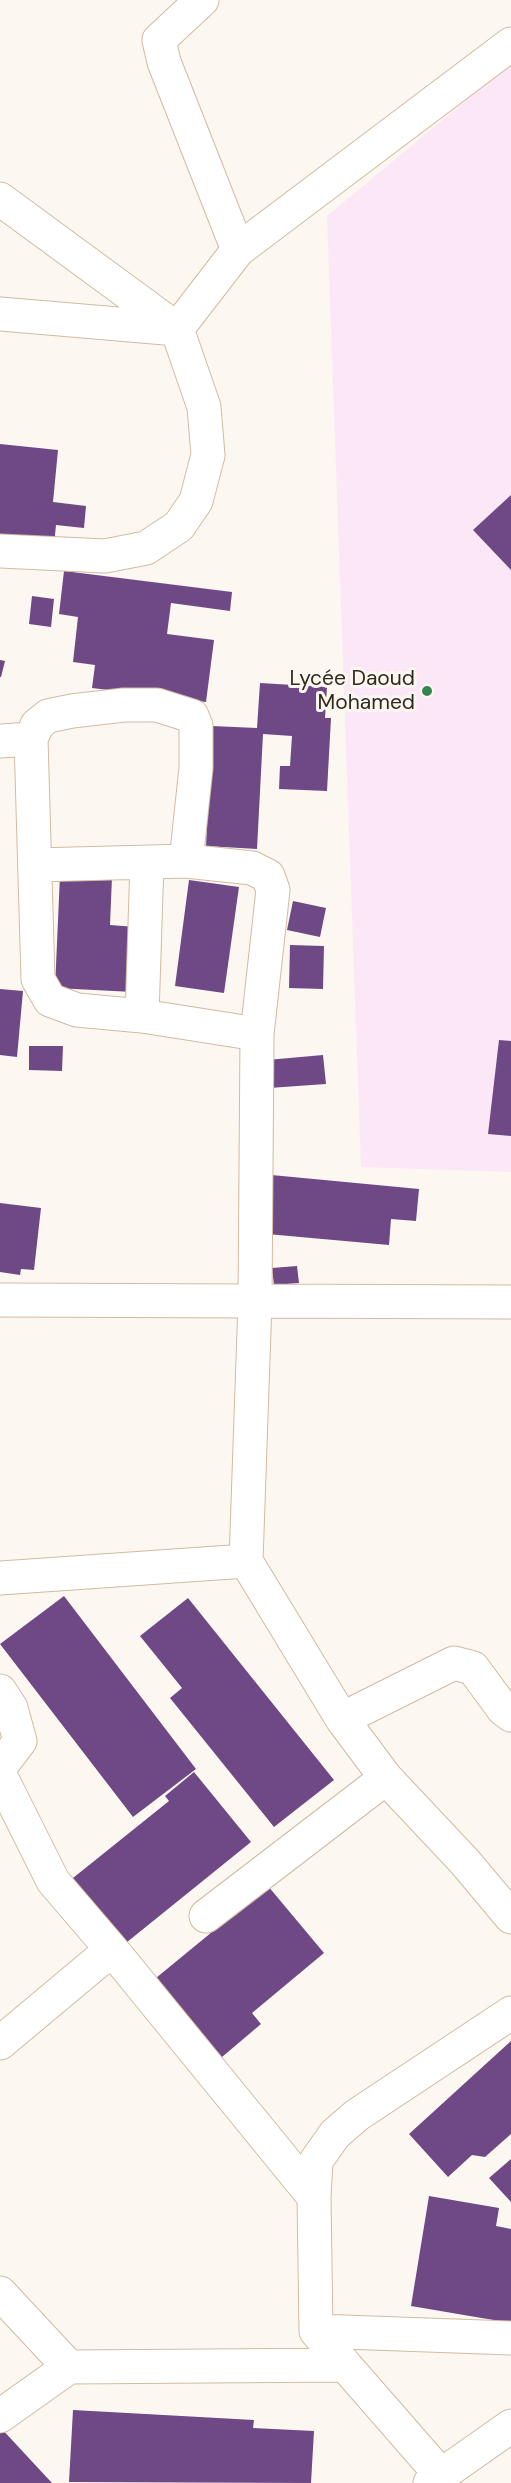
<!DOCTYPE html>
<meta charset="utf-8">
<style>
body{margin:0}
canvas{display:block;background:#fcf7f1}
</style>
<canvas width="511" height="2483"></canvas>
<script>
const c = document.querySelector('canvas').getContext('2d');
c.lineJoin = 'round';
function fill(path, color) {
  c.fillStyle = color;
  c.fill(path, 'evenodd');
}
function toPath(rows) {
  const path = new Path2D();
  for (const r of rows) {
    path.moveTo(r[0], r[1]);
    for (let i = 2; i < r.length; i += 2) path.lineTo(r[i], r[i + 1]);
  }
  return path;
}
function trace(path, color, width, dash) {
  c.strokeStyle = color;
  c.lineWidth = width;
  c.lineCap = dash ? 'butt' : 'round';
  c.setLineDash(dash || []);
  c.stroke(path);
}
function label(font, color, halo, rows, align = 'center') {
  c.font = font + ' "DM Sans",sans-serif';
  c.lineWidth = 6;
  c.setLineDash([]);
  c.textBaseline = 'middle';
  c.strokeStyle = halo;
  c.fillStyle = color;
  for (const [text, x, y, turn = 0] of rows) {
    c.save();
    c.translate(x, y);
    c.rotate((+turn || 0) * Math.PI / 180);
    c.textAlign = isNaN(turn) ? turn : align;
    if (halo) c.strokeText(text, 0, 0);
    c.fillText(text, 0, 0);
    c.restore();
  }
}
const education = toPath([
 [511,63,511,1172,361,1167,327,216]
]);
const building = toPath([
 [0,444,58,450,53,502,86,506,84,528,56,525,54,545,0,539],
 [511,495,511,570,473,530],
 [64,571,232,592,230,611,171,603,167,634,214,640,206,702,92,688,95,665,73,662,78,617,59,614],
 [32,596,54,599,51,627,29,624],
 [0,660,5,661,1,677,0,677],
 [260,683,327,687,325,718,331,718,327,791,279,789,280,766,290,766,292,736,263,734,257,849,206,846,212,726,257,728],
 [60,875,112,877,110,925,136,927,133,992,55,988],
 [189,880,239,887,224,993,175,986],
 [293,901,326,908,320,937,287,930],
 [290,945,324,946,323,989,289,988],
 [0,989,23,991,17,1057,0,1055],
 [499,1040,511,1041,511,1136,488,1134],
 [29,1046,63,1046,62,1071,29,1070],
 [323,1055,326,1084,269,1088,267,1060],
 [261,1174,419,1189,416,1221,391,1219,389,1245,256,1233],
 [0,1203,41,1208,34,1270,21,1269,20,1275,0,1272],
 [297,1266,299,1283,274,1285,272,1268],
 [64,1596,196,1769,133,1817,0,1644],
 [188,1598,334,1780,274,1827,170,1698,182,1688,140,1636],
 [194,1772,251,1842,116,1951,63,1886,169,1801,165,1796],
 [268,1886,324,1953,252,2013,261,2024,222,2057,156,1978],
 [511,2041,511,2134,485,2157,472,2155,448,2177,409,2134],
 [511,2159,511,2202,489,2178],
 [429,2196,499,2208,496,2226,511,2229,511,2323,411,2306],
 [73,2410,254,2420,253,2428,314,2431,311,2483,69,2482],
 [0,2427,52,2483,0,2483]
]);
const minor = toPath([
 [202,0,159,40,164,62,238,250],
 [0,199,177,329,204,407,208,455,196,501,179,526,146,548,105,556,0,551],
 [0,314,177,329,238,250,511,44],
 [31,739,37,725,48,716,72,711,124,705,157,705,192,716,196,726,196,768,186,861],
 [0,741,31,739,38,979,50,1000,77,1010,142,1016],
 [147,863,142,1016,257,1034],
 [36,865,186,861,252,868,268,876,273,890,257,1034,255,1302,246,1561,342,1719,386,1778,465,1862,511,1917],
 [0,1300,511,1302],
 [0,1578,246,1561],
 [0,1691,11,1708,20,1741,0,1767],
 [342,1719,454,1663,473,1668,503,1709,511,1715],
 [0,1775,53,1881,118,1957],
 [206,1916,386,1778],
 [0,2043,98,1961,107,1956,118,1957,314,2197],
 [0,2293,69,2367],
 [316,2331,511,2338],
 [345,2365,316,2331,314,2197,316,2161,335,2134,357,2115,511,2013],
 [0,2416,69,2367,345,2365,441,2475],
 [430,2483,511,2426]
]);
const markers = [
 [427,691,6,"#348454"]
];
const poiNames = [
 ["Lycée Daoud",415,679],
 ["Mohamed",415,703]
];
fill(education, '#fbe7f6');
fill(building, '#6e4985');
trace(minor, '#d2bba0', 35);
trace(minor, '#fff', 33);
for (const [x, y, r, color] of markers) {
  const dot = new Path2D();
  dot.arc(x, y, r, 0, 2 * Math.PI);
  c.fillStyle = color;
  c.fill(dot);
  trace(dot, '#fcf7f1', 2);
}
label('21px', '#31281d', '#fcf7f1', poiNames, 'right');
</script>
